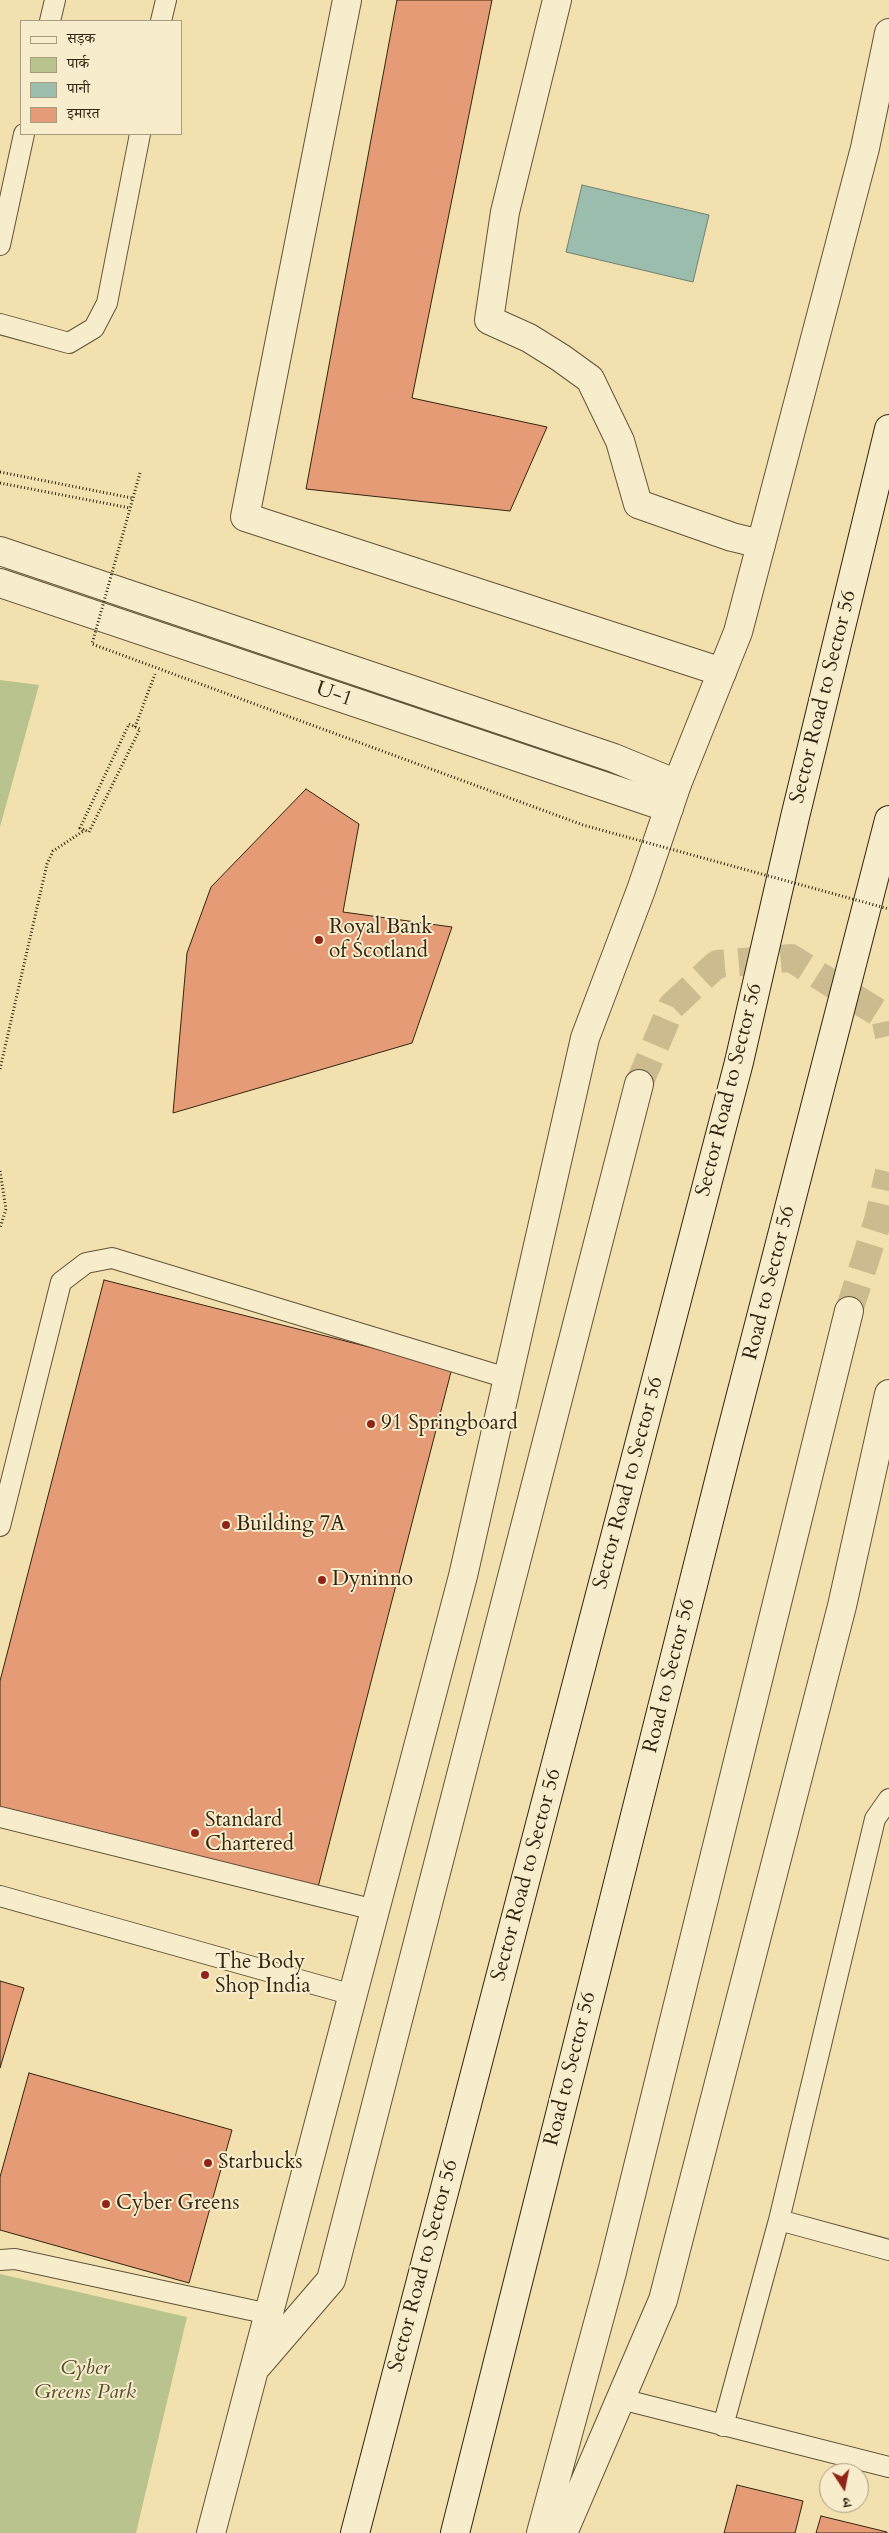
<!DOCTYPE html>
<meta charset="utf-8">
<style>
body{margin:0}
#map{position:relative;width:889px;height:2533px;overflow:hidden;background:#f2e1af;font-family:Cardo,"Noto Serif Devanagari",serif}
canvas{display:block}
.legend{position:absolute;left:20px;top:20px;width:162px;height:115px;box-sizing:border-box;background:#f7eccb;border:1px solid #a89c81;margin:0;padding:6px 9px;list-style:none;font-size:15px;color:#322511}
.legend li{display:flex;align-items:center;gap:10px;height:25px}
.legend b{width:25px;border:1px solid #a89c81}
.north{position:absolute;left:819px;top:2463px;width:50px;height:50px;box-sizing:border-box;background:#f7eccb;border:1px solid #a89c81;border-radius:50%;rotate:169deg;font-size:14px;font-weight:700;line-height:20px;text-align:center;color:#322511}
.north::after{content:'';display:block;margin:auto;width:18px;height:22px;background:#8f2418;clip-path:polygon(50% 0,100% 100%,50% 72%,0 100%)}
</style>
<div id="map">
<canvas width="889" height="2533"></canvas>
<ul class="legend">
<li><b style="height:6px;background:#f7eccb"></b>सड़क</li>
<li><b style="height:14px;background:#b8c38d"></b>पार्क</li>
<li><b style="height:14px;background:#9bbdad"></b>पानी</li>
<li><b style="height:14px;background:#e59c76"></b>इमारत</li>
</ul>
<div class="north">उ</div>
</div>
<script>
const c = document.querySelector('canvas').getContext('2d');
c.lineJoin = 'round';
function fill(path, color) {
  c.fillStyle = color;
  c.fill(path, 'evenodd');
}
function toPath(rows) {
  const path = new Path2D();
  for (const r of rows) {
    path.moveTo(r[0], r[1]);
    for (let i = 2; i < r.length; i += 2) path.lineTo(r[i], r[i + 1]);
  }
  return path;
}
function trace(path, color, width, dash) {
  c.strokeStyle = color;
  c.lineWidth = width;
  c.lineCap = dash ? 'butt' : 'round';
  c.setLineDash(dash || []);
  c.stroke(path);
}
function label(font, color, halo, rows, align = 'center') {
  c.font = font + ' Cardo,serif';
  c.lineWidth = 4;
  c.setLineDash([]);
  c.textBaseline = 'middle';
  c.strokeStyle = halo;
  c.fillStyle = color;
  for (const [text, x, y, turn = 0] of rows) {
    c.save();
    c.translate(x, y);
    c.rotate((+turn || 0) * Math.PI / 180);
    c.textAlign = isNaN(turn) ? turn : align;
    if (halo) c.strokeText(text, 0, 0);
    c.fillText(text, 0, 0);
    c.restore();
  }
}
const green = toPath([
 [0,680,39,685,0,827],
 [0,2274,187,2317,136,2533,0,2533]
]);
const water = toPath([
 [582,185,709,215,693,282,566,252,582,185]
]);
const building = toPath([
 [397,0,492,0,412,398,547,427,510,511,306,489,397,0],
 [306,789,359,824,343,912,452,927,412,1043,173,1113,187,953,211,887,306,789],
 [104,1280,452,1368,317,1891,0,1810,0,1681,104,1280],
 [0,1981,24,1988,0,2068,0,1981],
 [29,2073,232,2130,189,2283,0,2230,0,2177,29,2073],
 [737,2485,803,2501,795,2533,724,2533,737,2485],
 [821,2516,887,2532,887,2533,816,2533,821,2516]
]);
const tertiaryTunnel = toPath([
 [639,1084,672,1006,717,964,791,958,885,1017,889,1036],
 [849,1311,878,1220,889,1172]
]);
const path = toPath([
 [0,472,132,498],
 [0,483,130,508],
 [129,724,140,729,89,832,80,828,129,724],
 [135,727,155,674],
 [0,1069,47,864,53,851,85,830],
 [0,1171,6,1209,0,1228]
]);
const service = toPath([
 [50,21,55,0],
 [161,21,166,0],
 [0,245,24,134],
 [0,324,69,343,94,328,107,303,140,134],
 [0,1526,61,1282,86,1263,112,1258,507,1378],
 [0,1817,375,1910],
 [0,1896,353,1995],
 [779,2220,875,1819,889,1799],
 [0,2260,15,2259,269,2314],
 [621,2399,889,2467],
 [723,2426,779,2220,889,2250]
]);
const minor = toPath([
 [347,0,245,517,722,672],
 [557,0,505,212,489,320,529,338,561,358,590,379,620,441,638,504,732,537,761,544],
 [0,551,614,758,677,784],
 [0,583,669,808]
]);
const tertiary = toPath([
 [258,2365,331,2280,639,1084],
 [211,2533,463,1576,585,1038,641,890,677,784,738,632,865,148,889,33],
 [541,2533,612,2272,849,1311],
 [563,2533,663,2300,842,1606,889,1394]
]);
const secondary = toPath([
 [355,2533,739,1062,795,817,889,429],
 [455,2533,726,1453,889,820]
]);
const pathBridge = toPath([
 [140,473,92,644,583,825,889,909]
]);
const markers = [
 [319,940,5,"#8f2418"],
 [371,1424,5,"#8f2418"],
 [226,1525,5,"#8f2418"],
 [322,1580,5,"#8f2418"],
 [195,1833,5,"#8f2418"],
 [205,1975,5,"#8f2418"],
 [208,2163,5,"#8f2418"],
 [106,2204,5,"#8f2418"]
];
const streetNames = [
 ["U-1",334,695,19],
 ["Sector Road to Sector 56",824,697,-76],
 ["Sector Road to Sector 56",730,1090,-76],
 ["Road to Sector 56",770,1283,-76],
 ["Sector Road to Sector 56",629,1483,-75],
 ["Road to Sector 56",670,1676,-76],
 ["Sector Road to Sector 56",527,1875,-75],
 ["Road to Sector 56",571,2069,-76],
 ["Sector Road to Sector 56",424,2266,-75]
];
const poiNames = [
 ["Royal Bank",329,928],
 ["of Scotland",329,952],
 ["91 Springboard",381,1424],
 ["Building 7A",236,1525],
 ["Dyninno",332,1580],
 ["Standard",205,1821],
 ["Chartered",205,1845],
 ["The Body",215,1963],
 ["Shop India",215,1987],
 ["Starbucks",218,2163],
 ["Cyber Greens",116,2204]
];
const parkNames = [
 ["Cyber",85,2369],
 ["Greens Park",85,2393]
];
fill(green, '#b8c38d');
fill(water, '#9bbdad');
trace(water, '#71806f', 1);
fill(building, '#e59c76');
trace(building, '#322511', 1);
trace(tertiaryTunnel, '#ccbb8f', 28, [28, 14]);
trace(service, '#625438', 22);
trace(minor, '#625438', 30);
trace(tertiary, '#625438', 30);
trace(secondary, '#322511', 30);
trace(path, '#322511', 3, [1, 2.5]);
trace(service, '#f7eccb', 20);
trace(minor, '#f7eccb', 28);
trace(tertiary, '#f7eccb', 28);
trace(secondary, '#f7eccb', 28);
trace(pathBridge, '#322511', 3, [1, 2.5]);
for (const [x, y, r, color] of markers) {
  const dot = new Path2D();
  dot.arc(x, y, r, 0, 2 * Math.PI);
  c.fillStyle = color;
  c.fill(dot);
  trace(dot, '#f7eccb', 2);
}
label('21px', '#322511', '#f7eccb', streetNames);
label('21px', '#322511', '#f7eccb', poiNames, 'left');
label('italic 21px', '#544c30', '#f7eccb', parkNames);
</script>
